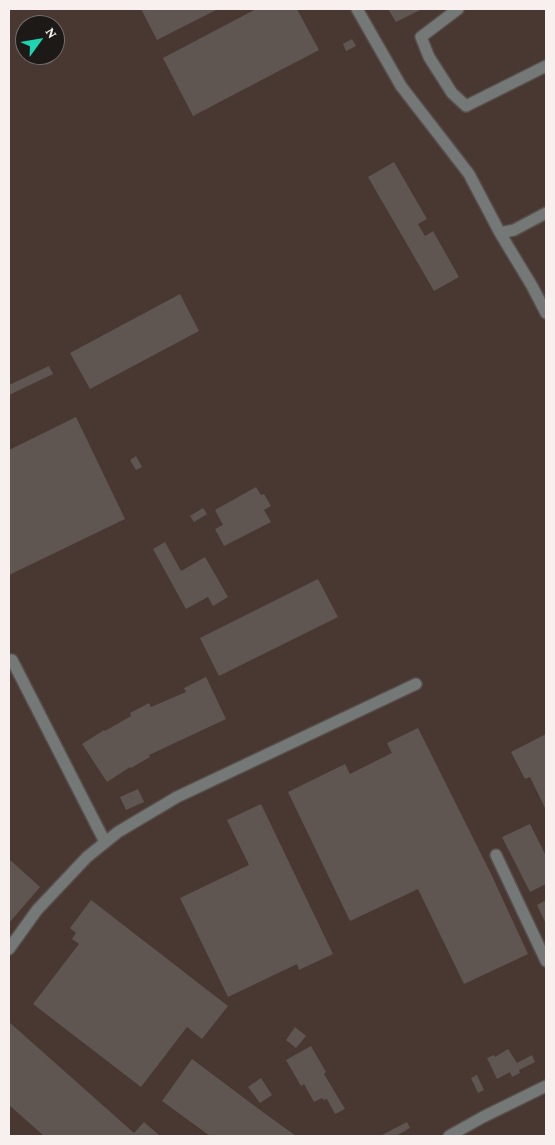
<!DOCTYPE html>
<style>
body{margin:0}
#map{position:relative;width:555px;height:1145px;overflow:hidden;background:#39302c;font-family:"Crimson Pro",serif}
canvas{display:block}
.frame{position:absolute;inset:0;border:10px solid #f7f0ee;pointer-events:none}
.north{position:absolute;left:15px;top:15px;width:50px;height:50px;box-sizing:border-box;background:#1d1917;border:1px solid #746f6d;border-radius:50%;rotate:58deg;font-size:14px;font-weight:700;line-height:20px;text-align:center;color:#f7f0ee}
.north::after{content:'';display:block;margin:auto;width:18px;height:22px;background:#1dd5b1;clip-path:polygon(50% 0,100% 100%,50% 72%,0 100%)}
</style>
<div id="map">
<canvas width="555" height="1145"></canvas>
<div class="frame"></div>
<div class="north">N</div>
</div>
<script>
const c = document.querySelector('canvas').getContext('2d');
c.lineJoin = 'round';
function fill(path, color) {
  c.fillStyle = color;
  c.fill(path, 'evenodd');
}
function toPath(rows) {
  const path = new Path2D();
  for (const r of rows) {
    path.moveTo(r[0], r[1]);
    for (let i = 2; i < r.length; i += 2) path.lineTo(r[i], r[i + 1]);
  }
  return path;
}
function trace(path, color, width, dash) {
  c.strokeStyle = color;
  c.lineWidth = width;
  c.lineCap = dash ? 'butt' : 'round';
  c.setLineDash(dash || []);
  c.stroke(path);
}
const built = toPath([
 [9,9,546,9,546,1136,9,1136],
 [25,25,55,25,55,55,25,55]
]);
const building = toPath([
 [141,9,218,9,157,40],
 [256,9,297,9,319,50,193,116,163,58],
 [388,9,422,9,396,22],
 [352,39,356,46,346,51,343,44],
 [394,162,427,219,418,224,425,236,433,231,459,277,434,291,368,177],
 [180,294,199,331,90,389,70,353],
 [49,366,53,374,9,395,9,385],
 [76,417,125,519,9,575,9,450],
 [136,456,142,467,136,470,130,460],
 [256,487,261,495,264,494,271,506,264,510,271,522,224,546,215,529,223,525,215,510],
 [203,508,207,514,194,522,190,516],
 [165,542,181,571,205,557,228,597,213,606,208,597,186,609,153,549],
 [318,579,338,617,219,676,200,638],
 [206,677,226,719,149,755,150,757,131,768,130,767,107,782,82,744,104,730,105,731,131,716,130,713,149,703,151,707,186,692,184,688],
 [418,728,492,876,528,954,464,984,418,889,350,921,288,792,345,764,350,774,392,753,387,743],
 [546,734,546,810,530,777,525,779,511,752],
 [138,789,144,802,126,810,120,797],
 [261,804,333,954,299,970,297,964,228,997,180,898,249,865,227,820],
 [530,824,546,856,546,884,530,892,502,837],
 [9,859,40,887,9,923],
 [91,900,228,1006,202,1039,187,1027,141,1087,33,1004,79,944,72,939,76,933,70,928],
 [546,900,546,924,537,905],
 [9,1022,134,1133,144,1122,160,1136,44,1136,9,1105],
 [295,1027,306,1036,296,1048,286,1040],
 [311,1046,326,1072,324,1074,345,1109,335,1114,327,1099,324,1100,322,1098,314,1102,304,1084,301,1086,286,1060],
 [508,1049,517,1063,532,1055,535,1062,519,1070,520,1073,512,1077,510,1072,497,1079,487,1058,494,1055,495,1057],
 [192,1059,260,1110,296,1136,210,1136,162,1101],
 [477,1075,484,1090,478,1093,471,1078],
 [261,1078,272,1095,260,1103,248,1087],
 [407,1122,410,1128,396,1136,380,1136]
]);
const minor = toPath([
 [357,9,401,86,469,174,500,233,514,230,546,213],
 [458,9,421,37,429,57,452,93,466,106,546,66],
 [500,233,532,286,546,313],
 [9,660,12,660,105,842],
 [496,855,546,961],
 [9,949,37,910,87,857,118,832,177,797,416,684],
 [449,1136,483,1117,546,1086]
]);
fill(built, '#483831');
fill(building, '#5f5551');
trace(minor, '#574f4b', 14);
trace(minor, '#747977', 11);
</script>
